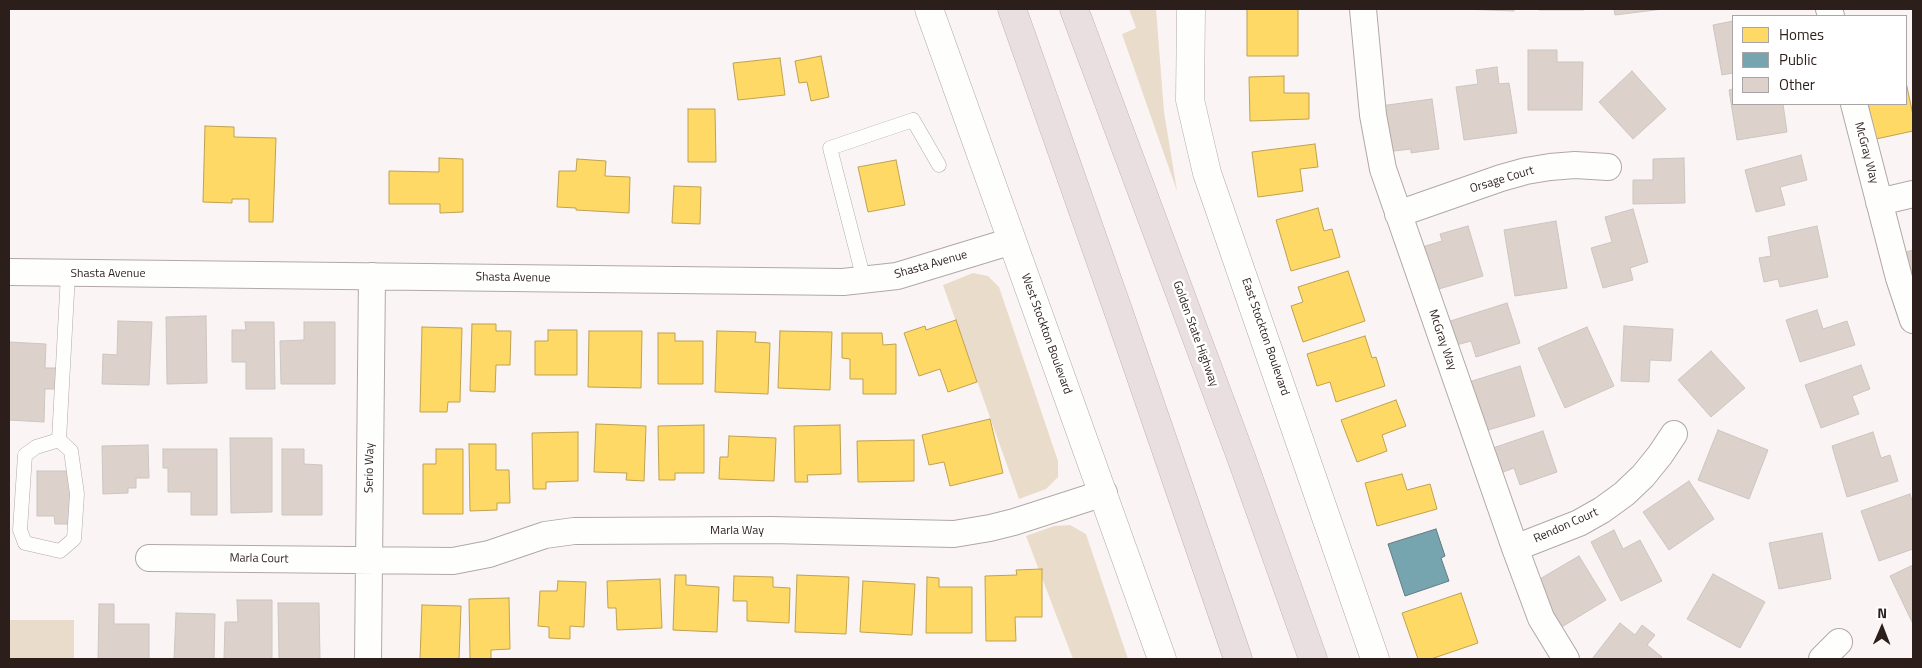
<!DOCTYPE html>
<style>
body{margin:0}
#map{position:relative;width:1922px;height:668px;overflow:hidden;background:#faf5f4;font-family:"Titillium Web",sans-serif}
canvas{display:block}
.frame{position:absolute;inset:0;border:10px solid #2b1e1b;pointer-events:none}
.legend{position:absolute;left:1732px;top:15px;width:175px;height:90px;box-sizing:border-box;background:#fff;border:1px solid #aaa5a4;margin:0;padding:6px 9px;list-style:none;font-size:15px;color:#2b1e1b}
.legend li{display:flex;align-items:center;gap:10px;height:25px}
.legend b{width:25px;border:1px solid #aaa5a4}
.north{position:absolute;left:1857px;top:603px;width:50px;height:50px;-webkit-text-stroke:4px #fff;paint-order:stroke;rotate:1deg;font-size:14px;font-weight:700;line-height:20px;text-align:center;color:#2b1e1b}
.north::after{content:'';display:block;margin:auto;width:18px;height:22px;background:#2b1e1b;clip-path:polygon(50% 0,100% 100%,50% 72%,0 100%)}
</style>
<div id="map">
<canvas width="1922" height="668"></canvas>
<div class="frame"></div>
<ul class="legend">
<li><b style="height:14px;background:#ffd966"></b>Homes</li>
<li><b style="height:14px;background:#76a5af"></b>Public</li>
<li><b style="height:14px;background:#dcd1cb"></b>Other</li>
</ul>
<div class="north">N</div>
</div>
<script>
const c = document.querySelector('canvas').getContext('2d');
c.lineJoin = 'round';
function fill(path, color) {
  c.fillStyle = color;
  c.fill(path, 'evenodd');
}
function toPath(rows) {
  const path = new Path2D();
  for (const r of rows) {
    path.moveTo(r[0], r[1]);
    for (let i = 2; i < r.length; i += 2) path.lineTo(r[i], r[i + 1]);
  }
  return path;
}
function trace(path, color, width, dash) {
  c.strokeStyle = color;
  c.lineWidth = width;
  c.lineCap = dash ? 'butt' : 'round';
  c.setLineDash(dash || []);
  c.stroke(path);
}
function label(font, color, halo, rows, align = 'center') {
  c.font = font + ' "Titillium Web",sans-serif';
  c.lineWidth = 5;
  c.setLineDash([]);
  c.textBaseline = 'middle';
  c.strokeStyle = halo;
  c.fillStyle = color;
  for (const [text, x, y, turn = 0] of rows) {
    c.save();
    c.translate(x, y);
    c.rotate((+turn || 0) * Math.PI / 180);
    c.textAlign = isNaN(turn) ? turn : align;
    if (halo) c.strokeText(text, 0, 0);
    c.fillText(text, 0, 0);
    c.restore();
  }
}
const green = toPath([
 [1129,9,1156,9,1164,112,1177,191,1122,34,1136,28],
 [973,273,988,276,999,287,1058,461,1058,477,1046,489,1019,499,943,285],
 [1070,525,1086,534,1128,659,1073,659,1026,536,1054,526],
 [9,620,74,620,74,659,9,659]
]);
const homes = toPath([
 [1247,9,1298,9,1298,56,1247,56,1247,9],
 [821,56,829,97,811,101,807,82,799,83,795,61,821,56],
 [780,58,785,95,738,100,733,63,780,58],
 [1284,76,1284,93,1309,93,1309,119,1250,121,1249,77,1284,76],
 [1906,82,1913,115,1913,131,1876,139,1868,104,1906,104,1906,82],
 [688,109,715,109,716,162,688,162,688,109],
 [205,126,234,127,234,137,276,138,273,222,249,222,249,199,232,199,232,203,203,202,205,126],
 [1315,144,1318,167,1300,169,1303,191,1258,197,1252,152,1315,144],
 [439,158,463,159,463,212,440,213,440,204,389,204,389,171,439,172,439,158],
 [577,159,606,161,605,176,630,177,629,213,576,210,576,208,557,207,559,171,576,171,577,159],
 [896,160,905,205,868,212,858,167,896,160],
 [674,186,701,187,700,224,672,223,674,186],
 [1318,208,1324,231,1332,229,1340,257,1291,271,1276,220,1318,208],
 [1348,271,1365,321,1303,342,1291,306,1303,302,1298,287,1348,271],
 [956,320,977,382,948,392,940,369,919,376,904,333,925,326,926,330,956,320],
 [472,324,496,324,496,331,511,331,510,365,496,365,495,392,470,391,472,324],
 [422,327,462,328,460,402,448,402,447,412,420,412,422,327],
 [548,330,577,330,577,375,535,375,535,341,548,341,548,330],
 [589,331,642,331,641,388,588,387,589,331],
 [717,331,756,332,755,342,770,343,768,394,715,392,717,331],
 [780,331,832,332,830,390,778,388,780,331],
 [658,333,675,333,675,341,703,341,703,384,658,384,658,333],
 [842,333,882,333,883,345,896,344,896,394,863,394,863,379,850,379,850,359,842,358,842,333],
 [1365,336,1372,358,1376,357,1385,386,1336,402,1330,382,1317,386,1307,354,1365,336],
 [1396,400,1406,426,1382,435,1387,451,1357,462,1341,420,1396,400],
 [990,419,1003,473,950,486,944,462,929,465,922,435,990,419],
 [596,424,646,426,644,481,626,480,627,473,594,472,596,424],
 [704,425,704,473,675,473,675,480,659,480,658,426,704,425],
 [840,425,841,474,807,475,808,482,795,482,794,426,840,425],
 [578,432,578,481,546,482,546,489,533,489,532,433,578,432],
 [729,436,776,438,774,481,719,479,720,457,728,457,729,436],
 [914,440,914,481,858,482,857,441,914,440],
 [469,444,496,444,496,470,509,470,510,503,497,503,497,510,470,511,469,444],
 [436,449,463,449,463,514,423,514,423,464,436,464,436,449],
 [1402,474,1407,490,1430,484,1437,509,1377,526,1365,483,1402,474],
 [1042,569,1042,617,1015,617,1016,641,986,641,985,576,1017,575,1016,570,1042,569],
 [675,575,686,575,686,585,719,587,717,632,673,630,675,575],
 [797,575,849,577,846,634,795,632,797,575],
 [734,576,773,577,773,587,790,588,789,623,747,621,747,601,733,601,734,576],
 [927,577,939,578,939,587,972,587,972,633,926,633,927,577],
 [660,579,662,628,617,630,616,608,608,608,607,581,660,579],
 [558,581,586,582,584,627,570,626,570,639,549,638,549,627,538,626,540,591,557,591,558,581],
 [863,581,915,584,912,635,860,632,863,581],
 [1461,593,1478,643,1431,659,1418,659,1402,613,1461,593],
 [509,598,510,649,491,650,491,659,470,659,469,599,509,598],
 [422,605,461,606,459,659,420,659,422,605]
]);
const public = toPath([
 [1436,529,1445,556,1441,558,1449,581,1405,596,1388,544,1436,529]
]);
const building = toPath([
 [1461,9,1514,9,1514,11,1461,9],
 [1539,9,1584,9,1584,10,1539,10,1539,9],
 [1614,9,1663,9,1615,15,1614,9],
 [1733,21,1733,73,1722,75,1713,25,1733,21],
 [1528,50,1557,50,1557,62,1583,62,1582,110,1528,110,1528,50],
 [1497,67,1499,84,1509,83,1517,133,1464,140,1456,87,1478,84,1476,70,1497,67],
 [1632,71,1666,109,1633,139,1599,102,1632,71],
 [1733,89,1733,104,1783,104,1787,132,1737,140,1729,90,1733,89],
 [1432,99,1439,149,1411,153,1411,149,1386,152,1380,106,1432,99],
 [1801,155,1807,180,1780,187,1785,205,1756,212,1745,170,1801,155],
 [1684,158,1685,203,1633,204,1633,180,1653,180,1653,159,1684,158],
 [1633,209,1648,262,1630,268,1633,280,1603,288,1591,248,1612,242,1605,217,1633,209],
 [1556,221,1567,288,1515,296,1504,230,1556,221],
 [1468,226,1483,276,1432,291,1419,248,1442,241,1440,234,1468,226],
 [1817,226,1828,277,1780,287,1778,279,1764,282,1759,258,1771,256,1768,237,1817,226],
 [1913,250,1913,291,1903,253,1913,250],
 [1507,303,1520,343,1476,357,1471,341,1449,347,1441,324,1507,303],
 [1817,310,1823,329,1847,321,1855,345,1800,362,1786,320,1817,310],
 [206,316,207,383,167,384,166,317,206,316],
 [118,321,152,322,149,385,102,384,103,354,117,355,118,321],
 [245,322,274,322,275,389,246,389,246,362,232,362,232,330,246,330,245,322],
 [304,322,335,322,335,384,281,384,280,341,304,340,304,322],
 [1624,326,1673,329,1671,361,1650,360,1649,382,1621,381,1624,326],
 [1587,327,1614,386,1565,408,1538,348,1587,327],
 [9,342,46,344,45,368,57,368,56,389,45,389,44,422,9,420,9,342],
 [1711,351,1745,388,1711,417,1678,380,1711,351],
 [1861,365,1870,389,1852,396,1859,414,1821,428,1805,385,1861,365],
 [1520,366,1535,416,1485,431,1469,382,1520,366],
 [1718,430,1768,450,1749,499,1698,480,1718,430],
 [1543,431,1557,472,1520,485,1514,468,1495,475,1487,450,1543,431],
 [1873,432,1881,458,1890,455,1898,481,1847,497,1832,446,1873,432],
 [230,438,272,438,272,512,231,513,230,438],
 [148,445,149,478,136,478,136,488,128,488,128,493,103,494,102,446,148,445],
 [163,449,217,449,217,515,191,515,191,492,168,492,168,468,163,468,163,449],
 [282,449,304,449,304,464,322,465,322,515,282,515,282,449],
 [37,471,72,471,72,524,55,524,54,516,37,516,37,471],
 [1689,481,1714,519,1669,550,1643,512,1689,481],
 [1910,494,1913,504,1913,549,1879,561,1861,511,1910,494],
 [1614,530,1623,549,1640,540,1662,581,1621,601,1591,542,1614,530],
 [1822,533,1831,579,1779,589,1769,543,1822,533],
 [1579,556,1606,600,1560,628,1533,583,1579,556],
 [1913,565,1913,624,1890,576,1913,565],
 [1713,574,1765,602,1740,648,1687,619,1713,574],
 [237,600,272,600,272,659,224,659,225,622,238,622,237,600],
 [278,603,319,603,320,659,279,659,278,603],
 [99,604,114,604,114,624,149,624,149,659,98,659,99,604],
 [176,613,215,614,214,659,174,659,176,613],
 [1620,623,1635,635,1642,625,1655,635,1647,645,1662,657,1660,659,1592,659,1620,623]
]);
const service = toPath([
 [864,280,830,148,913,120,939,165],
 [59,440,36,447,25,455,20,530,25,543,60,551,74,539,77,494,71,451,59,440,68,274]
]);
const minor = toPath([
 [1363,9,1373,115,1383,169,1515,548,1541,618,1566,659],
 [1829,9,1831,16],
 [1854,104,1899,278,1913,320],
 [1879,202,1913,194],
 [1398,214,1501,178,1526,171,1550,167,1575,165,1608,167],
 [9,272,843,282,897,276,1012,241],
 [1515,548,1579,523,1602,510,1624,494,1643,476,1660,455,1674,434],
 [149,558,453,561,489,554,545,535,574,531,770,530,954,534,990,528,1014,522,1104,493],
 [368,659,372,276],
 [1822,659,1839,642]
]);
const tertiary = toPath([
 [929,9,1162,659],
 [1191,9,1190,100,1207,173,1375,659]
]);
const motorway = toPath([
 [1012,9,1119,313,1238,659],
 [1074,9,1241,457,1313,659]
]);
const streetNames = [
 ["McGray Way",1866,153,75],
 ["Orsage Court",1502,180,-17],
 ["Shasta Avenue",931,265,-16],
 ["Shasta Avenue",108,274],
 ["Shasta Avenue",513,278,1],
 ["West Stockton Boulevard",1046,334,70],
 ["Golden State Highway",1195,334,70],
 ["East Stockton Boulevard",1265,337,71],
 ["McGray Way",1442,340,71],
 ["Serio Way",370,468,-89],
 ["Rendon Court",1566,526,-24],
 ["Marla Way",737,531],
 ["Marla Court",259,559,1]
];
fill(green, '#eadcca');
fill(homes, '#ffd966');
trace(homes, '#bfa150', 1);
fill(public, '#76a5af');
trace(public, '#607c83', 1);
fill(building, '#dcd1cb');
trace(building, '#ccc5c0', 1);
trace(service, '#b1a8a6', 15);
trace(minor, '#b1a8a6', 28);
trace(tertiary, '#b1a8a6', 29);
trace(motorway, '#beafb0', 29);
trace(service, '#fefefd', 14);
trace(minor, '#fefefd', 26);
trace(tertiary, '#fefefd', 28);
trace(motorway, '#eadfe0', 28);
label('12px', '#2b1e1b', '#fff', streetNames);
</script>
